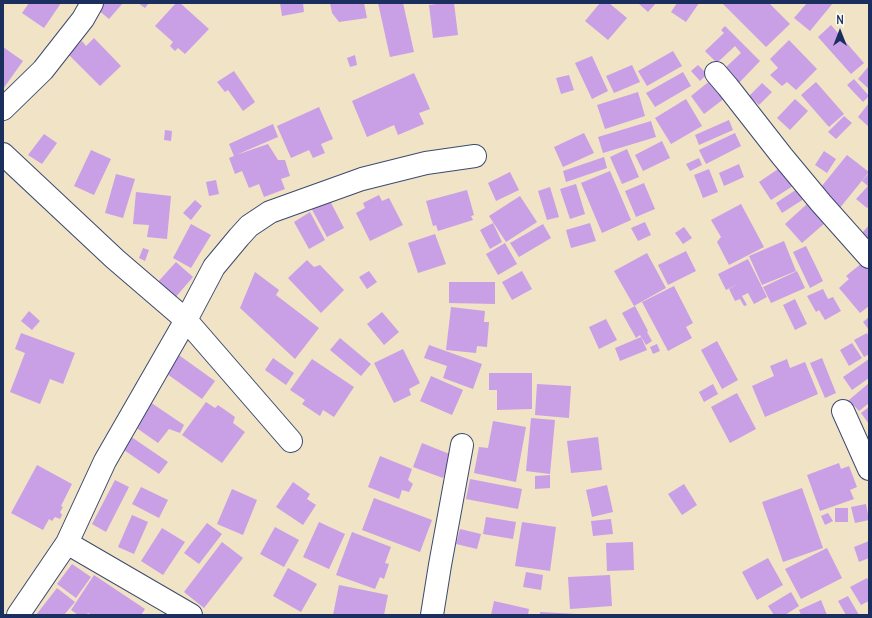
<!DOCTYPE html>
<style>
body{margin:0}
#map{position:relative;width:872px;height:618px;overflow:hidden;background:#f0e3c6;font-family:Delius,sans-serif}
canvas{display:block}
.frame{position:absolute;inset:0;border:4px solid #1b2f5e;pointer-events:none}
.north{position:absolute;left:820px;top:12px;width:40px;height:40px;-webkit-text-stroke:3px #fdfcf7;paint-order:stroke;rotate:0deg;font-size:11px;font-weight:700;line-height:16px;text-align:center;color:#1b2f5e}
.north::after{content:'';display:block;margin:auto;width:14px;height:18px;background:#1b2f5e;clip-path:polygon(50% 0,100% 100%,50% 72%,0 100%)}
</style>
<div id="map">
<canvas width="872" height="618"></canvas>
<div class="frame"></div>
<div class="north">N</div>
</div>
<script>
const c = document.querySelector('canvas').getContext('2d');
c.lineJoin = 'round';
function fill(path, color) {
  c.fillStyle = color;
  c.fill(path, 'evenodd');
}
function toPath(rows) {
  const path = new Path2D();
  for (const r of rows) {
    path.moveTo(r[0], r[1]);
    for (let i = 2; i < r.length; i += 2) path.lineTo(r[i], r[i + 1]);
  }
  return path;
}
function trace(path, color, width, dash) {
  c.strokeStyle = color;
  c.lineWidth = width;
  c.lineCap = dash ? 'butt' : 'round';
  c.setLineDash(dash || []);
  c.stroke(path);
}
const building = toPath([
 [29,3,61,3,44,28,22,13],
 [102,3,123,3,109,19,97,9],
 [138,3,149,3,145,8],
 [176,3,180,3,209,29,185,54,178,48,175,51,170,46,173,42,155,26],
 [280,3,303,3,304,12,282,16],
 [330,3,364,3,367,18,339,22,332,13],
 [378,3,403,3,414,52,390,57],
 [443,3,454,3,458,35,433,38,429,5],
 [600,3,609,3,627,18,608,40,585,21],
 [638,3,656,3,648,12],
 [677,3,699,3,686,22,671,12],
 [722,3,769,3,790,24,766,47],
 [807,3,833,3,810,31,794,18],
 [831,25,864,63,851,74,818,37],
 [725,26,760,61,737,85,724,69,741,53,735,46,717,63,705,51,724,33,721,30],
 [94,38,121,66,100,86,68,54,82,41,86,46],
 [789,40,817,69,796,90,787,82,782,86,770,75,778,68,770,59],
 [3,47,23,61,3,89],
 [673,51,682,66,647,86,638,71],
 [355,55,357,65,350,67,347,58],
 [592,56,608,91,592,99,575,63],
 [632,65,640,82,614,93,606,76],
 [698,65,707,74,700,81,691,71],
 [868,67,869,68,869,89,858,79],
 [234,71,255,102,243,111,228,90,225,92,217,82],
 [683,72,691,86,655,107,646,93],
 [414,73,430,109,419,113,424,124,398,135,394,125,367,137,352,101],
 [569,75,574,90,561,94,556,78],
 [854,79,869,96,863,102,847,85],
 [711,80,725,98,704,114,691,96],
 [816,82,844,114,829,127,801,95],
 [762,83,772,92,759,105,749,96],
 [638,92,645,116,605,129,597,105],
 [686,99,702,126,671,144,655,118],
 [795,99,808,111,790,130,777,118],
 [869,103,869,127,858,117],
 [319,107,333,139,321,144,325,153,313,158,309,150,291,158,277,126],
 [844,116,852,123,836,139,828,132],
 [729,120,733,130,699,145,695,135],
 [651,121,656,137,603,153,598,137],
 [273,124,278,137,236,155,268,144,278,160,285,160,290,176,281,179,285,189,264,197,259,184,249,188,242,171,235,174,229,158,234,156,229,144],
 [165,130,172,131,171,141,164,140],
 [584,133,594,153,563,167,554,147],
 [735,133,741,146,706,164,699,150],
 [44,134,57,143,42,164,28,155],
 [662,141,670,158,643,171,635,155],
 [627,149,639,177,622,184,610,157],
 [91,150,111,159,94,195,74,186],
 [824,151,836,159,827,173,815,165],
 [847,155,869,172,839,209,817,192],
 [604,157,607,168,566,182,563,171],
 [699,158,702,165,690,171,686,164],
 [739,164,744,177,724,186,719,173],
 [784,165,796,184,771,200,759,182],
 [709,169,718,192,703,198,694,175],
 [610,171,631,220,602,233,581,183],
 [510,172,519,190,496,201,488,183],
 [869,173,869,206,867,208,856,199,868,186,862,181],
 [116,174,135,179,123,218,105,213],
 [216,180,219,194,209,196,206,182],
 [644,183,655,209,636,217,625,191],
 [576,184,585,214,570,219,560,189],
 [550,187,559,217,547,220,538,191],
 [800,187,807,197,782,213,776,203],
 [467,190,474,215,471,216,473,220,438,231,436,225,433,226,426,201],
 [136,192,171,196,167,239,147,237,149,225,133,224],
 [379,195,382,201,389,198,403,225,370,241,356,213,365,208,363,203],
 [520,196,537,222,506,242,489,216],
 [328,197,344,228,327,237,310,206],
 [195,200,202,206,191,220,183,213],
 [741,204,764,247,729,265,717,242,721,237,711,220],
 [807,204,825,223,802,243,785,224],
 [310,212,325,240,309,249,294,222],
 [645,222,651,235,638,241,631,228],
 [493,223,502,242,490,249,480,230],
 [590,223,596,241,571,248,566,230],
 [191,224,211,235,191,268,173,258],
 [543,224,551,238,519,257,510,243],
 [869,225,869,251,856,240],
 [684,227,692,238,683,244,675,233],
 [435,234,446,264,418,273,408,243],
 [784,241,796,271,762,285,749,256],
 [505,243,517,264,498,275,486,254],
 [806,246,823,281,810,288,793,252],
 [143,248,149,250,145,261,139,258],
 [686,251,696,271,668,285,658,265],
 [647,253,666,288,634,306,614,271],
 [748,259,767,297,754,304,748,293,742,296,747,305,744,306,740,299,735,301,729,289,738,284,726,290,718,274],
 [307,260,314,267,320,265,344,290,321,313,288,278],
 [176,262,193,277,174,299,156,284],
 [862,263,869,271,869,306,860,313,839,288,849,279,846,276],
 [369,271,377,282,367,289,359,277],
 [522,271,532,289,512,300,502,282],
 [797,271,805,288,771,303,763,287],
 [255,272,279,290,276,295,319,328,295,359,240,308],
 [449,282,495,282,495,304,449,303],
 [674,286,693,323,686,327,692,338,668,351,642,302],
 [823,289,828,299,833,297,841,311,825,320,819,310,816,312,807,296],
 [795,299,807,324,795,330,783,305],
 [635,306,648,331,647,332,652,341,646,345,640,335,636,338,622,313],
 [451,307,485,311,484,322,489,322,487,347,477,346,476,353,446,350],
 [29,311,40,321,32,330,21,321],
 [382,312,399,332,384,345,367,324],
 [869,317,869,330,863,322],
 [606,319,617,340,599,349,589,327],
 [21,333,75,353,63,384,50,379,40,404,10,392,25,353,15,349],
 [867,333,869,337,869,354,864,357,854,340],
 [641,337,647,350,620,361,615,348],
 [340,338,371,364,361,376,330,350],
 [717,341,738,380,722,389,701,350],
 [852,343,862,358,849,366,840,350],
 [657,344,660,351,653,354,650,347],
 [429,345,482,364,473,389,443,378,447,366,424,358],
 [403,349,420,383,409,389,411,395,394,403,374,363],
 [176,353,215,381,202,399,163,371],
 [273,358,294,373,286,385,265,370],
 [822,358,836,393,825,398,810,363],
 [312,359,354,387,334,417,323,410,320,416,302,404,305,400,290,390],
 [787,359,790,368,805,362,818,394,765,417,752,386,774,376,770,366],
 [869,359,869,378,852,390,843,377],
 [489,373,532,373,532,409,497,410,497,390,489,390],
 [431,376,463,390,452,415,420,401],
 [869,383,869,403,859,411,849,400],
 [537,384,571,386,569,418,535,415],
 [713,384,718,394,704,402,699,392],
 [737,393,756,429,730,443,711,407],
 [147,400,184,425,180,433,169,429,158,443,131,424],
 [206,402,215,408,218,405,235,417,233,423,245,432,222,463,182,435],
 [869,407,869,424,861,413],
 [531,418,555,420,550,474,526,471],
 [493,421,526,427,516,482,474,473,479,447,488,448],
 [130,436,168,462,159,474,121,448],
 [598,437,602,470,571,473,567,441],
 [422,443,452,455,443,478,413,467],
 [380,456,412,469,408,480,413,484,409,492,402,490,399,499,368,487],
 [839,463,841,469,849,466,857,487,850,490,854,499,820,511,807,475],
 [37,465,72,484,61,506,63,507,60,512,62,515,60,519,55,517,52,521,49,519,43,530,11,513],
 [550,475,550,488,535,489,535,476],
 [470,479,522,489,518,509,466,499],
 [115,480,129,487,106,532,92,524],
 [293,482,310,494,307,499,316,505,303,525,276,507],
 [684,484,697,505,682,515,668,494],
 [607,485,613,512,592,517,586,490],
 [141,487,168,500,159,518,132,504],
 [802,488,823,548,783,562,762,502],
 [232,489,257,500,243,535,217,524],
 [374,498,432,520,420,552,362,530],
 [866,504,869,520,855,523,851,507],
 [835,508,848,508,848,522,835,522],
 [828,513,833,521,825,525,821,516],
 [132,515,148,522,134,554,118,547],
 [486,517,516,522,513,539,483,534],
 [611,519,613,534,593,536,591,521],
 [319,522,345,534,329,569,303,557],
 [522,522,556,527,550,571,515,566],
 [207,523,222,534,199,564,184,553],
 [275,527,299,540,284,567,260,554],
 [162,528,185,542,163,575,141,561],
 [460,529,481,534,477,549,456,544],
 [352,532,391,547,385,563,389,564,384,579,380,577,375,589,336,575],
 [869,541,869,558,859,562,854,547],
 [222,542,243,558,204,608,184,592],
 [633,542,634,570,607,571,606,543],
 [827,548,842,578,801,599,785,569],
 [768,558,783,585,757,600,742,572],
 [72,564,91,577,76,598,57,584],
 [288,568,317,584,301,612,273,596],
 [526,572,543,575,541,590,523,587],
 [94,575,145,609,141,615,92,615,88,613,86,615,78,615,71,610],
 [610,575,612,606,570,609,568,577],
 [867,578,869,582,869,601,861,605,850,587],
 [339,585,388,595,384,615,333,615],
 [57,588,75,602,64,615,36,615],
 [791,592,799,606,785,615,774,615,768,606],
 [848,596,859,615,846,615,838,601],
 [821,600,827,615,801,615,799,610],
 [494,601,529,609,528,615,491,615],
 [540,612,577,614,577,615,540,615]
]);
const minor = toPath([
 [716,73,728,87,782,156,821,203,869,257],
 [3,109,43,70,83,19,92,3],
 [3,154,115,259,186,320,105,461,67,543,18,615],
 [843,411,869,469],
 [291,441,186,320,214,267,239,237,249,226,270,212,362,179,426,163,475,156],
 [67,543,191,615],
 [432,615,440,565,462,445]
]);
fill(building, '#c99fe6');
trace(minor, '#3b4a6e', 24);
trace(minor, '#fff', 22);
</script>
